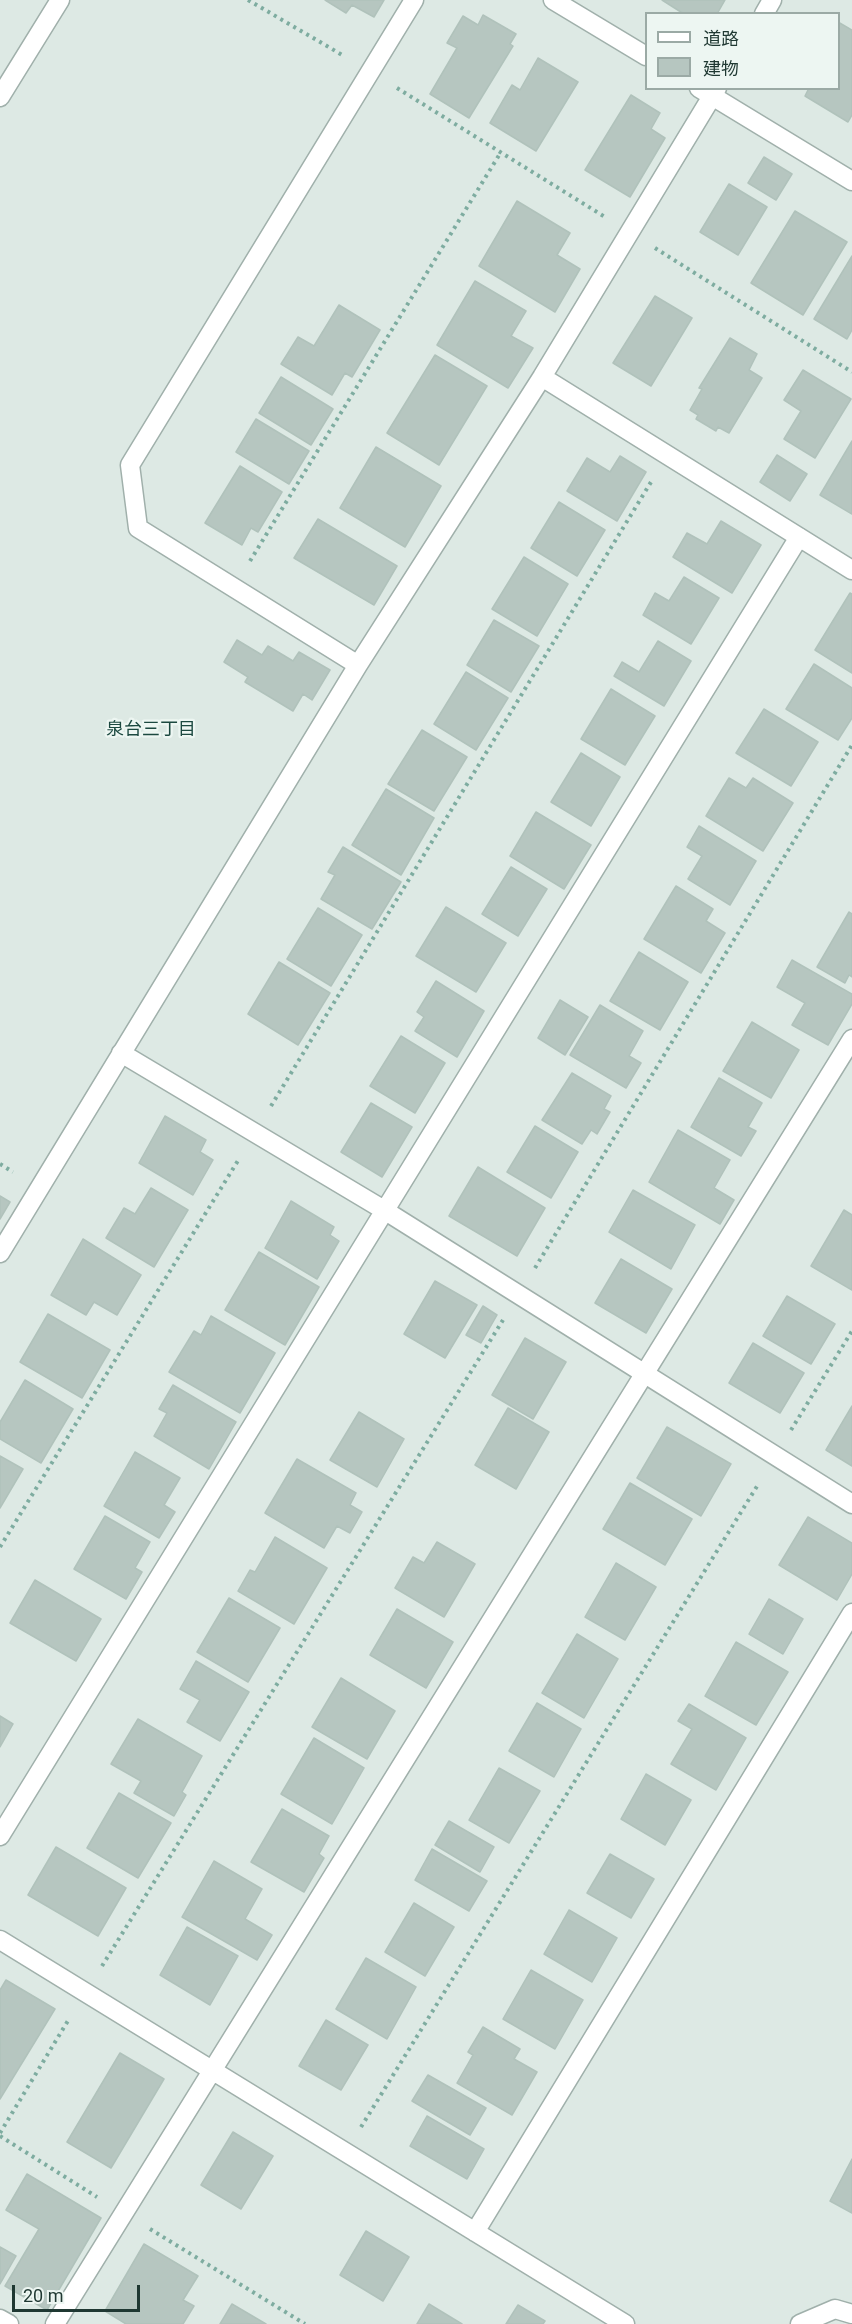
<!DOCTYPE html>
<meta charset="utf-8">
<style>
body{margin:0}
#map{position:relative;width:852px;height:2324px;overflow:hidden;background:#dde9e4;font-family:Roboto,"Noto Sans JP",sans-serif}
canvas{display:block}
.legend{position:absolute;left:645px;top:12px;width:195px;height:78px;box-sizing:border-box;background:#edf6f2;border:2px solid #9baaa5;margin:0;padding:8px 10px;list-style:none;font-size:18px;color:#1f3832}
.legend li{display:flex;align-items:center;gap:12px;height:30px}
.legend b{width:30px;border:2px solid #9baaa5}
.scale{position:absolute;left:12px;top:2285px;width:128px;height:27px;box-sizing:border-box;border:3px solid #1f3832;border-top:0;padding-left:8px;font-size:18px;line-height:21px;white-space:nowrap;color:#1f3832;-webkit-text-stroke:4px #edf6f2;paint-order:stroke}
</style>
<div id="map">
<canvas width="852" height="2324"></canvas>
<ul class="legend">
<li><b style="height:8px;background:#fff"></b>道路</li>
<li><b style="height:16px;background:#b6c6c0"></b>建物</li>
</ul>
<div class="scale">20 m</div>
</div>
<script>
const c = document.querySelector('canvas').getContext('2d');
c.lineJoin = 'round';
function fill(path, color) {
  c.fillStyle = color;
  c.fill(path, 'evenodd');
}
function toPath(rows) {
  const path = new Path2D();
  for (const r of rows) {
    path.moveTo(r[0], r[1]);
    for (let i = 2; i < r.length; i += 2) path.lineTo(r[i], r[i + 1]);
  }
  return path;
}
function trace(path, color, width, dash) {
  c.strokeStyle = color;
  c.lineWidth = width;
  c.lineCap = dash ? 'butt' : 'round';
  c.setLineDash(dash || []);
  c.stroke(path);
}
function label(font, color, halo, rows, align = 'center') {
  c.font = font + ' Roboto,"Noto Sans JP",sans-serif';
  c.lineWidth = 4.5;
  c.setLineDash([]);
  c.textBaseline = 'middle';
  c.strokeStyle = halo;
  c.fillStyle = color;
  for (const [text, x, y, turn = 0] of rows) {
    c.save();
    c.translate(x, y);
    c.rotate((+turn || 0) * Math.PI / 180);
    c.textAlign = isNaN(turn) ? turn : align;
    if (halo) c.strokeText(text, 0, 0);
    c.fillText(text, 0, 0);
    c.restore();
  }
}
const building = toPath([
 [325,0,384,0,374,17,352,5,346,13,325,0],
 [662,0,725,0,717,14,684,14,662,0],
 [483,15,516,34,510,44,513,46,469,118,430,94,457,48,447,43,463,16,478,25,483,15],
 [838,22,852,30,852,115,848,122,805,96,809,88,838,88,838,22],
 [538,58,578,82,536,151,490,123,512,85,520,90,538,58],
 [631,95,660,113,651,129,665,138,630,197,585,170,631,95],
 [764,157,792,174,776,200,748,183,764,157],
 [729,184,767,207,738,255,700,232,729,184],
 [517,201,570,233,557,255,580,269,555,312,479,266,517,201],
 [795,211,847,242,803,315,751,283,795,211],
 [852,256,852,330,847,339,814,319,852,256],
 [475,281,526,311,511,336,533,348,508,388,437,345,475,281],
 [655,296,692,318,651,386,613,363,655,296],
 [339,305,380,330,352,377,345,373,332,395,281,364,298,337,314,346,339,305],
 [730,338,757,354,749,370,762,378,729,433,718,427,716,431,696,419,698,415,690,410,702,389,699,388,730,338],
 [435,355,487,386,439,465,387,433,435,355],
 [803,370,851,399,815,458,784,439,801,411,784,400,803,370],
 [281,377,333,409,311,445,259,413,281,377],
 [256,419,309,451,289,484,236,452,256,419],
 [852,441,852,514,820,495,852,441],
 [376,447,441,486,405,547,340,508,376,447],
 [777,455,807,474,790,501,760,482,777,455],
 [620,456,646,472,617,521,567,491,587,458,610,472,620,456],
 [240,466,282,492,258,532,251,528,242,545,205,523,240,466],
 [559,502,605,530,577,576,531,548,559,502],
 [318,519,397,566,374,605,294,558,318,519],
 [721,521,761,545,732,593,673,557,687,533,707,544,721,521],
 [524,557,568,584,537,636,492,609,524,557],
 [684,577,719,598,691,644,643,615,655,593,669,601,684,577],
 [850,593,852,594,852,673,815,650,850,593],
 [494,620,539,646,511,692,467,665,494,620],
 [237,640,262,655,268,646,293,661,299,652,330,670,312,700,303,694,293,711,245,682,248,677,224,662,237,640],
 [658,641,691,661,664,706,614,676,622,662,639,672,658,641],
 [814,664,852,688,852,718,838,740,786,709,814,664],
 [466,672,508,698,476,750,434,724,466,672],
 [611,689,655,716,625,765,581,739,611,689],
 [764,709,818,742,791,786,736,753,764,709],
 [422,730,467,757,434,811,388,784,422,730],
 [581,753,620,777,591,826,551,802,581,753],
 [729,778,746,788,753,778,793,803,763,851,706,816,729,778],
 [386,789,434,818,401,875,352,845,386,789],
 [536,812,591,845,564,889,510,856,536,812],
 [699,826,756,861,730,905,688,879,702,856,687,847,699,826],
 [343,847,401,882,372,929,321,899,335,875,328,872,343,847],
 [511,867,547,889,518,936,482,914,511,867],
 [676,886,713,909,706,921,725,933,701,973,644,939,676,886],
 [446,907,506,943,476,992,416,956,446,907],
 [318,908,362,935,331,986,287,959,318,908],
 [849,912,852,914,852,977,849,975,845,983,817,967,849,912],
 [639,952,688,982,660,1030,610,1001,639,952],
 [792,960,852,994,852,1004,828,1045,792,1025,805,1003,777,987,792,960],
 [279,962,330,993,298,1045,248,1014,279,962],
 [436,981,484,1011,457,1057,415,1031,424,1017,417,1012,436,981],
 [560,1000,588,1017,565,1055,538,1038,560,1000],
 [600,1005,643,1031,629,1056,641,1063,626,1088,570,1055,600,1005],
 [752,1022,799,1050,771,1098,723,1071,752,1022],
 [401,1036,445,1063,415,1113,370,1086,401,1036],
 [572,1073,611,1096,604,1109,610,1112,597,1134,591,1130,582,1144,542,1120,572,1073],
 [719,1078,762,1103,748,1127,756,1131,741,1156,691,1127,719,1078],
 [371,1103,412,1127,382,1177,341,1152,371,1103],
 [165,1116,206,1140,200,1152,213,1160,193,1195,139,1163,165,1116],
 [535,1126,578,1152,551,1198,507,1172,535,1126],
 [678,1130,730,1160,714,1188,734,1200,720,1224,649,1182,678,1130],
 [478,1167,545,1208,517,1256,449,1216,478,1167],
 [151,1188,188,1210,154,1267,106,1238,124,1208,135,1214,151,1188],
 [633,1190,695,1225,671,1269,609,1232,633,1190],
 [0,1196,10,1202,0,1219,0,1196],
 [291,1201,334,1227,330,1235,339,1241,317,1279,265,1248,291,1201],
 [844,1210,852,1215,852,1290,811,1266,844,1210],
 [83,1239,141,1275,117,1315,94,1302,86,1315,51,1295,83,1239],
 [259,1252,319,1287,285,1345,225,1310,259,1252],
 [621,1259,672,1289,646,1333,595,1303,621,1259],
 [435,1281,477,1305,445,1358,404,1334,435,1281],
 [787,1296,835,1324,811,1364,763,1336,787,1296],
 [483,1306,497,1315,481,1343,466,1335,483,1306],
 [48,1314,110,1350,82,1398,20,1362,48,1314],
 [211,1316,275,1353,240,1413,169,1372,194,1331,201,1335,211,1316],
 [525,1338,566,1362,533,1419,492,1395,525,1338],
 [753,1343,804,1373,780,1413,729,1383,753,1343],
 [25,1380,73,1409,41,1463,0,1439,0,1422,25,1380],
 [173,1385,236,1422,209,1469,154,1436,167,1413,159,1409,173,1385],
 [852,1406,852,1466,826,1450,852,1406],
 [508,1408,549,1432,516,1489,475,1465,508,1408],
 [359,1412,404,1439,377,1487,330,1460,359,1412],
 [667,1427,731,1464,701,1516,637,1478,667,1427],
 [135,1452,180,1478,164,1505,175,1512,159,1538,104,1506,135,1452],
 [0,1456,23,1469,0,1508,0,1456],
 [297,1459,356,1493,350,1505,362,1512,350,1533,337,1526,324,1548,265,1513,297,1459],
 [630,1483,692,1519,665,1565,603,1529,630,1483],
 [105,1516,150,1542,135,1568,142,1572,126,1599,74,1569,105,1516],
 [808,1517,852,1543,852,1574,837,1600,779,1565,808,1517],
 [275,1537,327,1568,294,1624,238,1591,250,1570,255,1572,275,1537],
 [437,1542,475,1564,444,1617,395,1588,413,1557,424,1563,437,1542],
 [616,1563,656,1587,625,1640,585,1617,616,1563],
 [35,1580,101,1619,76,1661,10,1623,35,1580],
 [229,1598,280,1628,248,1682,197,1652,229,1598],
 [769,1599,803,1619,783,1654,749,1634,769,1599],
 [397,1609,453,1642,426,1688,370,1655,397,1609],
 [577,1634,618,1659,584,1718,542,1693,577,1634],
 [736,1642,788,1672,756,1725,705,1696,736,1642],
 [196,1661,249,1692,220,1741,187,1722,200,1700,180,1689,196,1661],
 [341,1678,395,1711,367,1759,312,1727,341,1678],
 [537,1703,581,1729,554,1777,509,1751,537,1703],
 [689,1704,746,1738,716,1790,671,1764,692,1729,678,1721,689,1704],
 [0,1716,13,1724,0,1747,0,1716],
 [138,1719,202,1756,182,1792,186,1795,174,1816,134,1793,141,1781,111,1764,138,1719],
 [314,1738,364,1768,332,1824,281,1794,314,1738],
 [499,1768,540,1791,509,1843,469,1820,499,1768],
 [646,1774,691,1800,665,1845,621,1819,646,1774],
 [119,1793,171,1823,138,1878,87,1848,119,1793],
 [282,1809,329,1836,319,1854,324,1858,304,1892,251,1862,282,1809],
 [449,1821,494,1847,480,1872,435,1845,449,1821],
 [56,1847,126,1888,98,1936,28,1895,56,1847],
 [432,1849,487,1881,469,1911,415,1880,432,1849],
 [610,1854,654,1879,631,1918,587,1893,610,1854],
 [214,1861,262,1889,245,1919,272,1935,257,1960,182,1917,214,1861],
 [414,1903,454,1927,425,1976,385,1952,414,1903],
 [569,1910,617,1938,592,1982,544,1954,569,1910],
 [187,1927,238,1956,210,2005,160,1975,187,1927],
 [366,1958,416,1987,387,2039,336,2009,366,1958],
 [531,1970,583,2000,555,2049,503,2019,531,1970],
 [6,1980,55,2009,0,2099,0,1990,6,1980],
 [326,2020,368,2045,341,2090,299,2066,326,2020],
 [483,2027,520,2049,514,2059,537,2072,512,2115,457,2083,473,2055,468,2052,483,2027],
 [120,2053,164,2079,111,2168,67,2142,120,2053],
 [428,2075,486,2108,470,2135,412,2101,428,2075],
 [427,2116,484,2149,467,2179,410,2146,427,2116],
 [233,2132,273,2156,241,2209,201,2185,233,2132],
 [852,2159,852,2213,830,2201,852,2159],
 [27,2174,101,2218,47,2310,5,2286,39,2229,6,2210,27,2174],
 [366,2231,409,2257,383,2301,340,2275,366,2231],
 [144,2244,198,2276,183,2300,194,2306,183,2324,126,2324,105,2311,144,2244],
 [0,2247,16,2256,0,2284,0,2247],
 [232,2304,266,2324,220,2324,232,2304],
 [429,2304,462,2324,417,2324,429,2304],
 [518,2305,545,2321,543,2324,506,2324,518,2305]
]);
const path = toPath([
 [248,0,344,56],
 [397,88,605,217],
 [655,248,852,372],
 [250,561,501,152],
 [271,1106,651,482],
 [0,1164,13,1172],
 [535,1268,852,745],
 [791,1430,852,1331],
 [0,1547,239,1159],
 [102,1966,503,1320],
 [361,2127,759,1483],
 [0,2133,69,2019],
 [0,2136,97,2197],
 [150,2229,305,2324]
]);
const minor = toPath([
 [553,0,646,56],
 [764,14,772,0],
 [699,88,852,181],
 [542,377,852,570],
 [358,665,138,528,130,465,414,0],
 [121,1053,384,1210,852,1504],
 [0,1253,358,665,542,377,717,88],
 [0,1836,799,537],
 [0,1940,625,2324],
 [475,2232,852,1613],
 [0,2319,9,2324],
 [55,2324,852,1039],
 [800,2324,835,2309,852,2314]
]);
const tertiary = toPath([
 [0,97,60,0]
]);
const neighbourhoodNames = [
 ["泉台三丁目",151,730]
];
fill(building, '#b6c6c0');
trace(building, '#b0c2bb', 1.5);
trace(minor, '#a0b0ab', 21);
trace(tertiary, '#a0b0ab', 21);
trace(path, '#7eaca0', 4, [3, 4.5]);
trace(minor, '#fff', 18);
trace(tertiary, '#fff', 18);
label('18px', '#1c4940', '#edf6f2', neighbourhoodNames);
</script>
